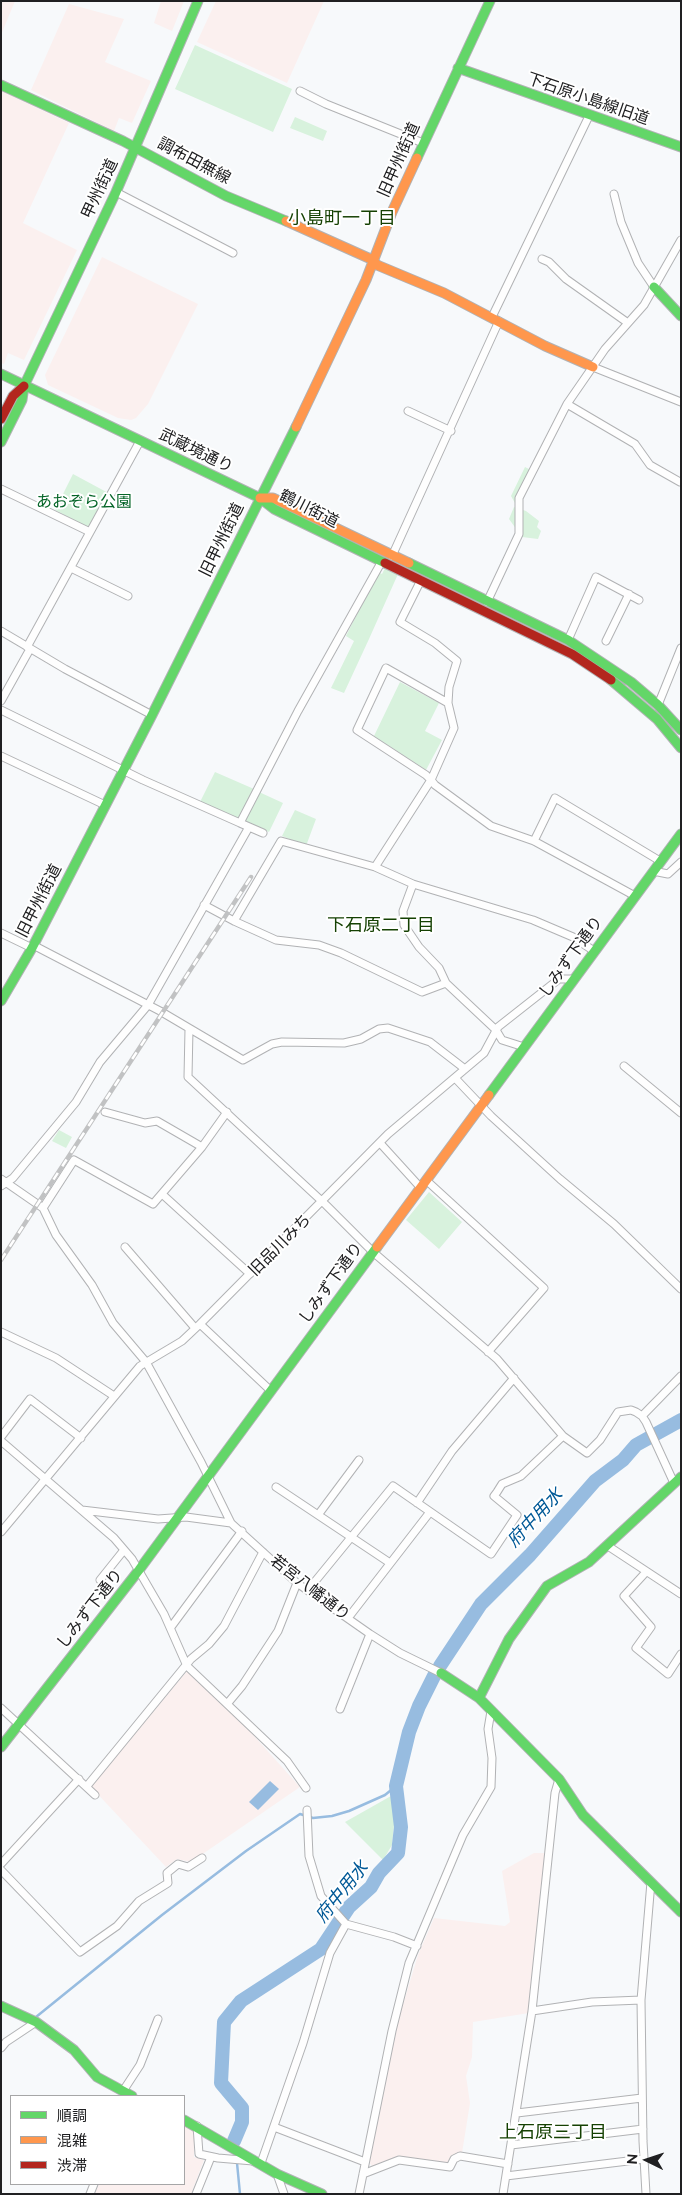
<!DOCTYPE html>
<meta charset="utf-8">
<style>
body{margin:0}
#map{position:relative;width:682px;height:2195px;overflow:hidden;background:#f7f9fb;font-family:Raleway,"Noto Sans JP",sans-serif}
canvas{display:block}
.frame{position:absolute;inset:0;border:2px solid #202022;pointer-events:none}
.legend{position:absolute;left:10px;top:2095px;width:175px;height:90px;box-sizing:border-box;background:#fff;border:1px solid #a6a6a7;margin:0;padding:6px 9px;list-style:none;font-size:15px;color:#202022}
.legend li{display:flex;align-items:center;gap:10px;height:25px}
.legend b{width:25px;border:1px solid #a6a6a7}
.north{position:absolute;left:622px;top:2135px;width:50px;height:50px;-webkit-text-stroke:4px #fff;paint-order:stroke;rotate:274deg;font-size:14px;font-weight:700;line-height:20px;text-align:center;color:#202022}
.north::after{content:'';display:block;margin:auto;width:18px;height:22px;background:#202022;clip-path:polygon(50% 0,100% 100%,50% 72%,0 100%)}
</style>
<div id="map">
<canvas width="682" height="2195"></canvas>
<div class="frame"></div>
<ul class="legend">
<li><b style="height:6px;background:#63d668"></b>順調</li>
<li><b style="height:6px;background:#ff974d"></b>混雑</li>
<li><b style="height:6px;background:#b3261e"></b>渋滞</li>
</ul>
<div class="north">N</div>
</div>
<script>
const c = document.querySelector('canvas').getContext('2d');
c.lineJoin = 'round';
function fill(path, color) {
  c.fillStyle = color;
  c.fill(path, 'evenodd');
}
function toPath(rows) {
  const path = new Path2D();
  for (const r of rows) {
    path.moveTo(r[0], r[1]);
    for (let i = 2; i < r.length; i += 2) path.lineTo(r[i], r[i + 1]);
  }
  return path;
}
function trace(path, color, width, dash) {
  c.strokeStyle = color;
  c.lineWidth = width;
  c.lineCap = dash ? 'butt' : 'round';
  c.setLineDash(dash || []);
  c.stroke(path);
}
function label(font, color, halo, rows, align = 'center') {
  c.font = font + ' Raleway,"Noto Sans JP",sans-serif';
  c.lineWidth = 4;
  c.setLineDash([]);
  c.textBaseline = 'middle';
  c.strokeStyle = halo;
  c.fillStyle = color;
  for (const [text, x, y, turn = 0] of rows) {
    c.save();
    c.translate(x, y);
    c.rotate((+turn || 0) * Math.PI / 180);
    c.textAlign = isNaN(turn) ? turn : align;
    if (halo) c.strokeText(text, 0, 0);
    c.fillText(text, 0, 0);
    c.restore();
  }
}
const education = toPath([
 [1,1,15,1,1,35],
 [161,1,184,1,172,31,154,23],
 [216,1,324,1,287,83,197,42],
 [69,4,124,19,105,62,151,81,132,123,119,118,114,131,31,90],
 [1,91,69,123,23,223,77,250,24,360,8,353,4,364,1,363],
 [102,257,198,304,148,404,136,418,131,420,118,418,48,385,45,375],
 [187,1671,246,1727,300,1787,191,1862,177,1859,166,1867,91,1787],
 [534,1853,547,1853,529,2013,473,2022,472,2057,466,2076,470,2103,462,2153,446,2166,396,2158,373,2168,369,2162,398,2021,418,1955,434,1918,505,1926,510,1922,502,1871],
 [184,2126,194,2130,194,2157,204,2160,191,2194,95,2194,99,2184,184,2184]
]);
const green = toPath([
 [195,45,292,89,273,132,175,89],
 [295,117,327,131,323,141,290,128],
 [525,467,531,470,515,503,511,496],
 [73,474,112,495,93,530,55,510],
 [514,507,526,511,539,521,537,527,541,531,538,539,522,537,509,519],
 [385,568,398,574,369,639,344,693,331,688,354,641,346,636,378,572,382,574],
 [400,682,439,703,425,731,442,740,426,770,374,736],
 [215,772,254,789,239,820,200,802],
 [259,792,283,803,269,832,245,821],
 [295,810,316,819,306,846,282,836],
 [59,1130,72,1137,66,1148,52,1141],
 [429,1192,462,1222,439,1249,406,1220],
 [391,1796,395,1815,392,1845,383,1860,345,1822]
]);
const water = toPath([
 [270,1781,279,1789,258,1810,249,1802]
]);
const stream = toPath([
 [36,2017,162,1915,246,1851,300,1814,313,1818,332,1816,349,1811,385,1795,396,1786],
 [237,2163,240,2194]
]);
const river = toPath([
 [440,1666,481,1604,530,1555,595,1481,623,1460,636,1445,681,1420],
 [234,2141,242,2122,242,2108,221,2083,224,2022,241,2001,321,1949,349,1907,371,1887,379,1873,398,1853,401,1827,396,1786,409,1732,419,1706,434,1676]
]);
const street = toPath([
 [300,91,326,104,423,143],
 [116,192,233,253],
 [614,194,621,222,638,263,654,287],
 [542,259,549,262,566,279,628,323],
 [492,317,589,116],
 [593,367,681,402],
 [567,404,635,444,650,465,680,482],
 [408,411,451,431],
 [1,489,90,532],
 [392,556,499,321],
 [71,568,128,596],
 [421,580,400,622,435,643,457,661,449,687,448,703],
 [487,602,519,534,519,498,567,404,605,349,644,305,681,240],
 [1,631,65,669,152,715],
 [568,640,596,577,639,600],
 [606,641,629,594],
 [27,647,140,441],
 [1,701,30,649],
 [658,705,681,648],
 [1,710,143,780,240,823],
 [1,756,105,805],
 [263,833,240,823,298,711,382,561],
 [534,841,555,798,660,861],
 [653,871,668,874,681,862],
 [204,905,234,921,276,940,319,945,341,953,422,992,446,983,439,968,419,947,404,925,403,911,413,884],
 [234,921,281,841,375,867],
 [1,933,32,948],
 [33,945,160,1011,243,1060,272,1044,282,1042,344,1043,361,1039,379,1029,388,1028,430,1042,465,1069],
 [594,951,573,937,533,920,413,884,375,867,431,780,454,728,448,703,386,668,357,730,426,775,431,780,435,785,491,826,534,841,635,896],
 [446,983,496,1030,502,1040,524,1047],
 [189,1029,188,1077,326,1205,373,1252,497,1359,563,1436,587,1453,600,1440,618,1412,631,1410,636,1412,642,1416,646,1422,674,1483],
 [624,1066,681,1113],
 [455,1078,491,1116,560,1179,614,1224,681,1289],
 [105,1112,145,1123,157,1121,202,1147],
 [380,1143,420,1187],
 [1,1179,43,1208,56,1235,92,1285,113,1323,146,1362,201,1462,231,1523],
 [426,1180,544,1288,488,1352],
 [1,1186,13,1178,76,1102,100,1062,148,1005,249,827],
 [162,1194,250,1274],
 [43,1208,74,1160,153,1204,202,1147,227,1112],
 [125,1247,195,1328],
 [200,1324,271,1391],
 [1,1332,56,1358,114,1396],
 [642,1416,681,1376],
 [1,1437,30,1399,81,1438],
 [1,1441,114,1538,132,1559,164,1614,187,1666,287,1761,306,1788],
 [276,1487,390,1563],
 [417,1503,452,1451,514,1378],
 [82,1510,158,1519,186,1517,231,1523,297,1583,370,1634,400,1653,441,1673],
 [318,1515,359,1460],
 [1,1532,140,1366,182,1341,200,1324,388,1134,484,1053,498,1027,559,979,574,979],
 [608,1546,681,1594],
 [646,1572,624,1596,651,1627,636,1648,668,1674,681,1654],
 [100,1580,124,1550],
 [308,1590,393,1486,491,1554,517,1515,494,1496,497,1492,502,1484,521,1476,563,1436],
 [348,1618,430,1512],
 [171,1627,242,1531],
 [227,1704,242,1686,278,1631,297,1583],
 [1,1708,95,1795],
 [340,1709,370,1634],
 [87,1786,191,1659,209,1644,224,1626,263,1552],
 [307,1810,309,1856,321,1896,346,1924,394,1937,417,1946],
 [1,1864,79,1779],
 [1,1870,80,1952,117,1926,139,1901,168,1883,167,1873,178,1864,188,1867,202,1858],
 [532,2011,592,2002,641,2000],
 [1,2048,6,2042,36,2022],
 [123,2091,140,2065,158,2019],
 [517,2113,642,2098],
 [197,2126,199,2154,218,2158,253,2161],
 [274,2127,365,2162],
 [511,2145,643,2129],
 [261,2163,303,2043,330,1953,346,1924],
 [277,2174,284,2194],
 [363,2174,399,2160,450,2167,454,2159,460,2156,508,2164],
 [506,2176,644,2159],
 [90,2194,94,2184],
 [196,2194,211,2157],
 [359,2194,392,2031,409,1963,463,1835,491,1787,492,1758,488,1729,491,1711],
 [503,2194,532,2011,555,1793,559,1779],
 [646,2194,643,2141,641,2000,651,1882]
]);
const fast = toPath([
 [458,68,681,147],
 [1,85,123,141,226,196,286,221],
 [417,158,490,1],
 [654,287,681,316],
 [1,374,260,498,274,509,385,563],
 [1,442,22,400,24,386,116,192,198,1],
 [409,563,568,640,631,682,658,705,681,730],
 [611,680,657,719,681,748],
 [1,1001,32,948,152,715,296,427],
 [489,1095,681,834],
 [441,1673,479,1698,559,1779,583,1815,681,1912],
 [479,1698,509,1639,547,1586,589,1562,681,1477],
 [1,1747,139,1570,377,1247],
 [1,2006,36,2022,74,2050,97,2077,132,2096],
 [184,2120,277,2174,322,2194]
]);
const slow = toPath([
 [286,221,373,260],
 [373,260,377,265,444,293,545,346,593,367],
 [296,427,366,280,392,212,417,158],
 [260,498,273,498,409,563],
 [377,1247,489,1095]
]);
const jam = toPath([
 [1,419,13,396,24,386],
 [385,563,572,654,611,680]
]);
const rail = toPath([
 [1,1260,251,877]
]);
const streetNames = [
 ["下石原小島線旧道",588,99,19],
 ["旧甲州街道",399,160,-66],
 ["調布田無線",194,161,28],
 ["甲州街道",100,189,-65],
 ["武蔵境通り",196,451,26],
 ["鶴川街道",309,509,27],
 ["旧甲州街道",222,540,-64],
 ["旧甲州街道",39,901,-63],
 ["しみず下通り",571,957,-54],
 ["旧品川みち",280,1245,-45],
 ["しみず下通り",331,1283,-54],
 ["若宮八幡通り",310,1588,38],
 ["しみず下通り",90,1609,-52]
];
const parkNames = [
 ["あおぞら公園",84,502]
];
const neighbourhoodNames = [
 ["小島町一丁目",342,219],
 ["下石原二丁目",381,926],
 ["上石原三丁目",553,2133]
];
const waterNames = [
 ["府中用水",535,1518,-47],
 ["府中用水",342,1892,-51]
];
fill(education, '#fbf0ef');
fill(green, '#d8f2dd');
fill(water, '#97bce0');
trace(stream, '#97bce0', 2.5);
trace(river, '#97bce0', 14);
trace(street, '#b1b2b4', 9);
trace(fast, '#b1b2b4', 11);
trace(slow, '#b1b2b4', 11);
trace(jam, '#b1b2b4', 11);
trace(street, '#fefefe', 7);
trace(fast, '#63d668', 9);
trace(slow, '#ff974d', 9);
trace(jam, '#b3261e', 9);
trace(rail, '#c1c2c3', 4.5);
trace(rail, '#fff', 2.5, [8]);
label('16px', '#202022', '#fff', streetNames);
label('16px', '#056528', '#fff', parkNames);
label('18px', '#154103', '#fff', neighbourhoodNames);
label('italic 18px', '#005997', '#fff', waterNames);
</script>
